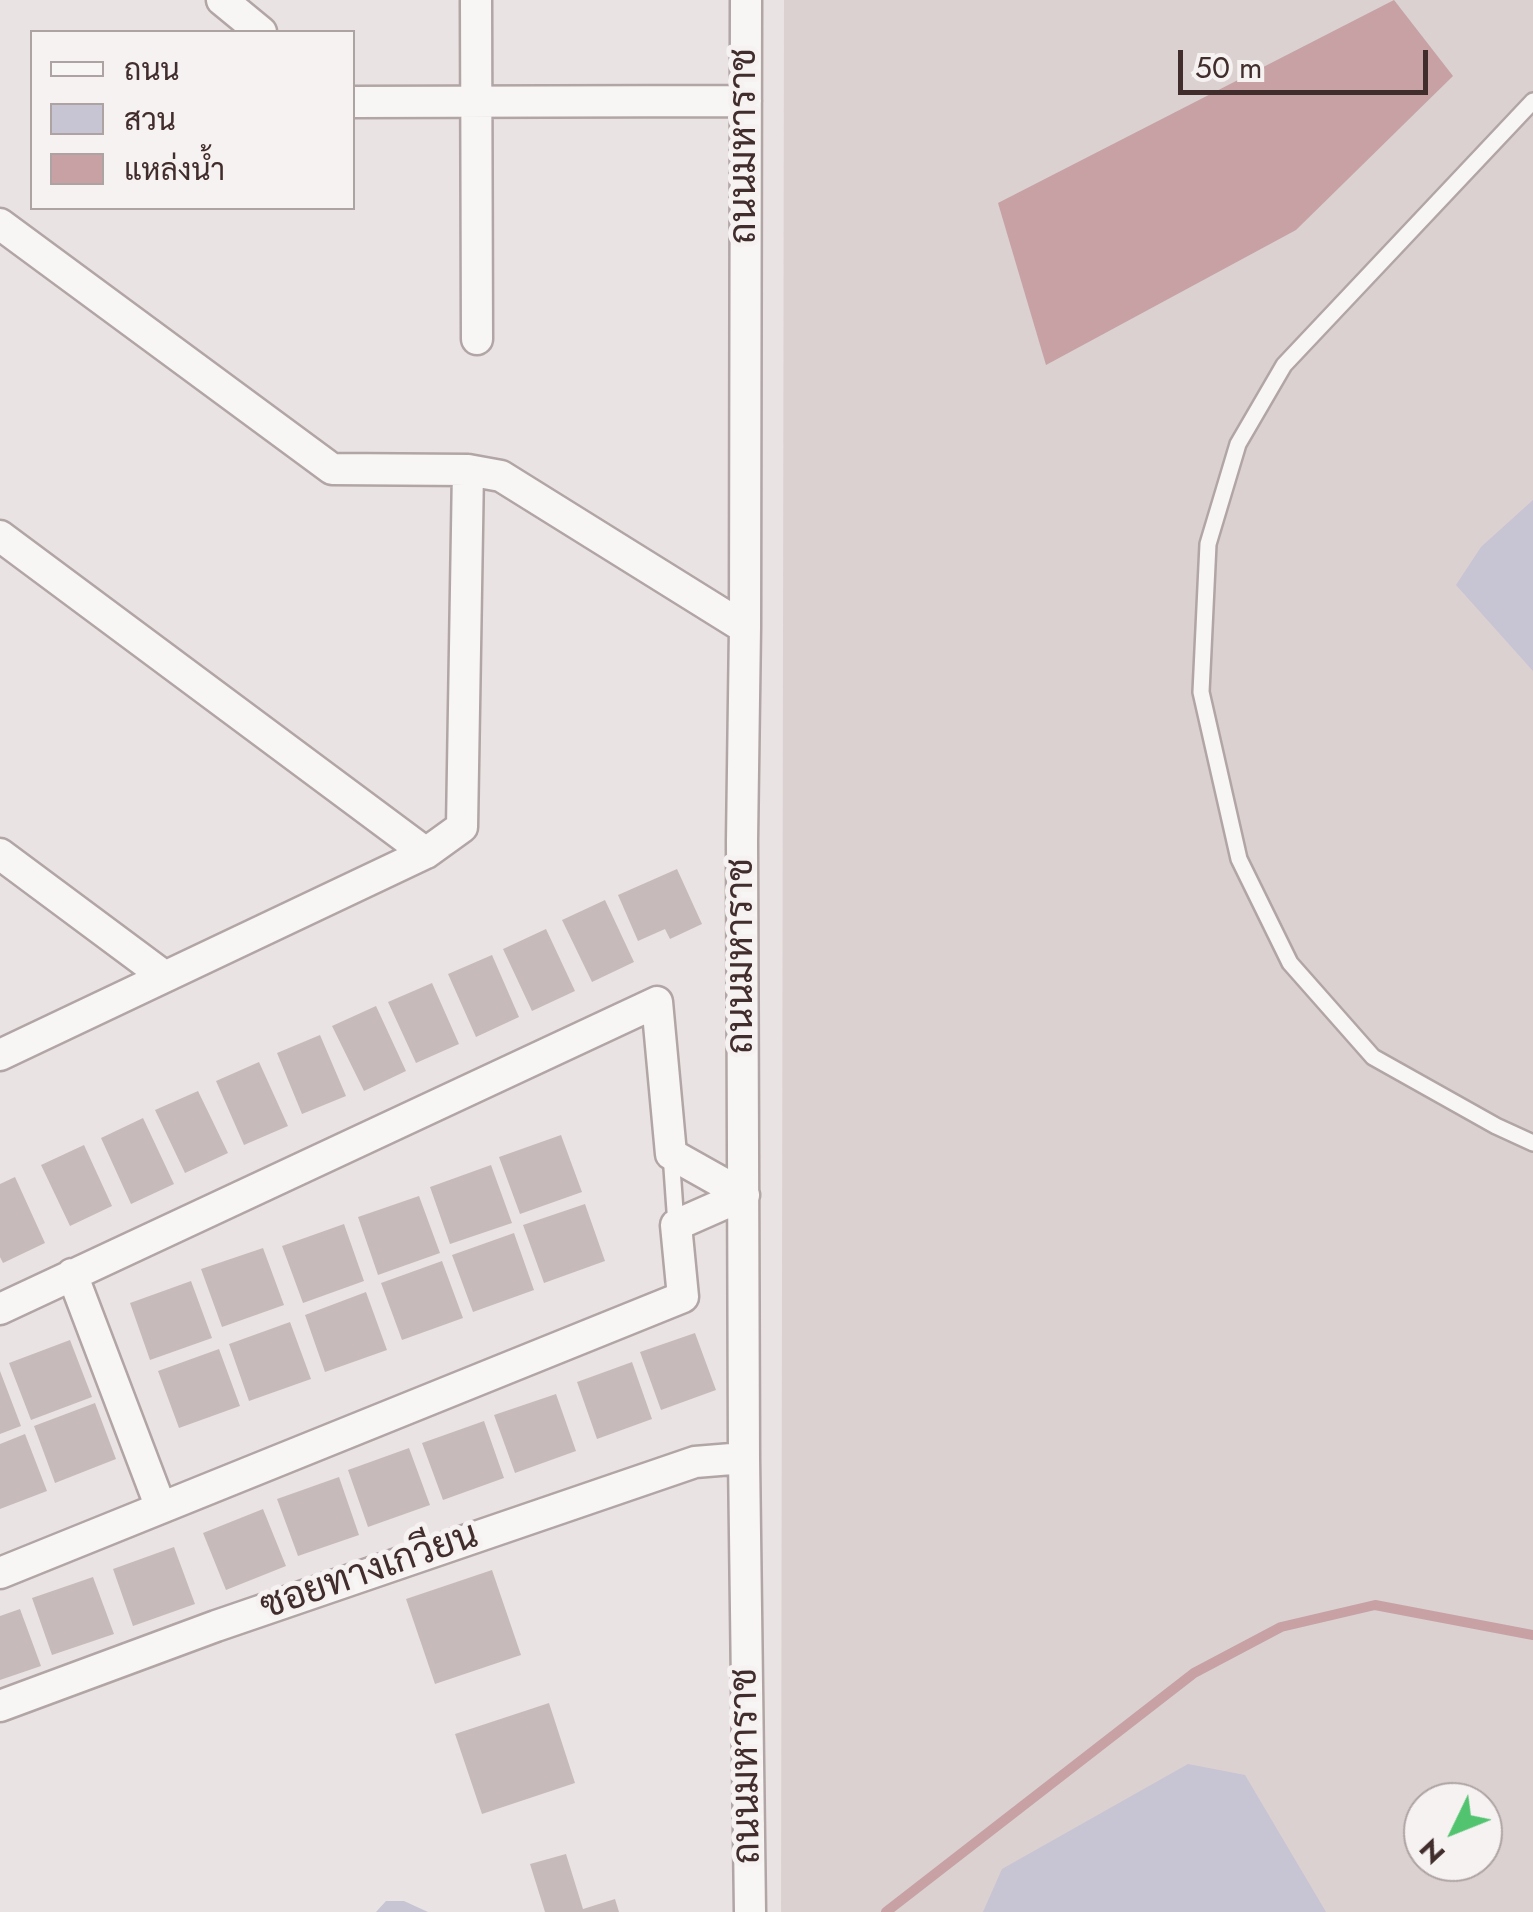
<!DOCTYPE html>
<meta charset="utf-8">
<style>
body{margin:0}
#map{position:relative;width:1533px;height:1912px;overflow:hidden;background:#eae3e3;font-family:Jost,Sarabun,sans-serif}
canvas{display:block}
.legend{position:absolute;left:30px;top:30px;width:325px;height:180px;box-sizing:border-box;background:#f7f2f2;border:2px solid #aea3a3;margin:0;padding:12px 18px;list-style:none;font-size:30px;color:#412d2c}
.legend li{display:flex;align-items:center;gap:20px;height:50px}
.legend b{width:50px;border:2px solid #aea3a3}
.north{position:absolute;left:1403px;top:1782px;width:100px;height:100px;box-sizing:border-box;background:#f7f2f2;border:2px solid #aea3a3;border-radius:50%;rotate:227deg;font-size:28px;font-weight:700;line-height:40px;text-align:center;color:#412d2c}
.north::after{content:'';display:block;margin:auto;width:35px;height:45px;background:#52c46f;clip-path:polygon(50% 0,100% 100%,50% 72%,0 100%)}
.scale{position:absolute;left:1178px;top:50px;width:250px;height:45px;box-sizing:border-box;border:5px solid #412d2c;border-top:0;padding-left:12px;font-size:30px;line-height:35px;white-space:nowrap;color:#412d2c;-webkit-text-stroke:8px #f7f2f2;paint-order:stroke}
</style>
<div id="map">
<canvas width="1533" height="1912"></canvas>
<ul class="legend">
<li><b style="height:12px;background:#f8f5f5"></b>ถนน</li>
<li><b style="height:28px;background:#c7c4d3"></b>สวน</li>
<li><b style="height:28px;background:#c7a1a4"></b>แหล่งน้ำ</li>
</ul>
<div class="north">N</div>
<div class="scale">50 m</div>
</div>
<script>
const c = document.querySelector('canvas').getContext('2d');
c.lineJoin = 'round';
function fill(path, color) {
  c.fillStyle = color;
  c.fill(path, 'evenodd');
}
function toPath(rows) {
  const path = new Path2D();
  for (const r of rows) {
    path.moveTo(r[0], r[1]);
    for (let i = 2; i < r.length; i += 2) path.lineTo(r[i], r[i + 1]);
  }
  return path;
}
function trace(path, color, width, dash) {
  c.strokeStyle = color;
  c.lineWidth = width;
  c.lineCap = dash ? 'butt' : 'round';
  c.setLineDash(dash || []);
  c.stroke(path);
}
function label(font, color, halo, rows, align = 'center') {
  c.font = font + ' Jost,Sarabun,sans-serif';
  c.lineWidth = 10;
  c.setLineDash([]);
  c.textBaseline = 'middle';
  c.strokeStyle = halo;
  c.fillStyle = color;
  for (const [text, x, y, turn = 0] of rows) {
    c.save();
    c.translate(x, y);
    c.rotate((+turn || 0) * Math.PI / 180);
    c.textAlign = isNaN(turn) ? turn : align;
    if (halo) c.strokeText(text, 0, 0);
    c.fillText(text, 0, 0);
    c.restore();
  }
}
const built = toPath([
 [784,0,1533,0,1533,1912,781,1912],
 [1423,1802,1483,1802,1483,1862,1423,1862]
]);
const green = toPath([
 [1533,500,1533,671,1456,585,1481,547],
 [1188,1764,1245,1775,1326,1912,983,1912,1002,1869],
 [386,1901,404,1901,428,1912,376,1912]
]);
const water = toPath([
 [1394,0,1453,76,1296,230,1046,365,998,203]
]);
const stream = toPath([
 [886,1912,1194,1673,1281,1627,1375,1605,1533,1635]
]);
const building = toPath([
 [677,869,702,924,670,939,665,929,638,941,618,895],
 [605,900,634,962,592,982,562,920],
 [546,929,575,991,532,1011,503,949],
 [492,955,519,1017,476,1037,448,974],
 [432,983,459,1044,416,1063,388,1002],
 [376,1006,406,1071,364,1091,332,1026],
 [320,1035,346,1096,302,1114,277,1053],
 [259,1062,288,1126,244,1145,216,1081],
 [198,1091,228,1153,185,1173,155,1110],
 [143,1118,174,1184,131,1204,101,1138],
 [561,1135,582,1192,520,1214,499,1157],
 [84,1145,112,1206,70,1226,41,1165],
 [491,1165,512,1223,450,1244,430,1187],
 [15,1177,45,1243,3,1263,0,1257,0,1184],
 [419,1196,440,1253,378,1275,358,1217],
 [585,1204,605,1261,544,1283,523,1225],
 [344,1224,364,1281,303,1303,282,1246],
 [514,1233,534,1290,473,1312,452,1255],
 [263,1248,284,1305,222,1327,201,1269],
 [442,1261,463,1318,402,1340,381,1283],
 [191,1281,212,1338,150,1360,130,1303],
 [366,1292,387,1350,325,1372,305,1315],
 [290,1322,311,1379,249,1401,229,1344],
 [695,1333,716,1390,661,1410,640,1352],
 [70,1340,92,1397,31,1420,9,1363],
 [219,1349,240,1406,179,1428,158,1371],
 [632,1362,652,1419,597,1439,577,1382],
 [0,1371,21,1426,0,1434],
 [556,1394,576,1451,515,1473,494,1415],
 [95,1403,116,1459,55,1483,34,1426],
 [484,1421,504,1478,443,1500,422,1443],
 [25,1434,47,1491,0,1509,0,1444],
 [409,1448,430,1505,368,1527,348,1470],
 [339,1477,359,1535,298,1556,277,1499],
 [263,1509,286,1566,226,1590,203,1533],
 [174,1547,195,1604,133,1626,113,1569],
 [492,1570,521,1655,435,1684,406,1599],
 [93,1577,114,1634,52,1655,32,1598],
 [20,1609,41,1666,0,1680,0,1616],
 [549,1703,575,1783,482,1814,455,1734],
 [566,1854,583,1909,615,1899,619,1912,545,1912,530,1864]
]);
const service = toPath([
 [1533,101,1284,365,1238,444,1208,544,1201,692,1239,859,1290,963,1373,1057,1496,1126,1533,1143],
 [671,1154,676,1225]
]);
const minor = toPath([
 [222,0,261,32],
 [476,0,477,339],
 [746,0,745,628,742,841,744,1458,750,1912],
 [352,102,746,101],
 [0,224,332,469,468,470,501,476,745,628],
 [0,536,426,853],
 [0,854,164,976],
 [0,1055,426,853,462,827,468,470],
 [72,1274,161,1508],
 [0,1309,657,1002,671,1154,744,1195],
 [0,1573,683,1297,676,1225,744,1195],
 [0,1706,216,1626,695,1462,744,1458]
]);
const streetNames = [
 ["ถนนมหาราช",746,146,-90],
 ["ถนนมหาราช",743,956,-90],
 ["ซอยทางเกวียน",370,1573,-19],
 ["ถนนมหาราช",748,1766,-91]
];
fill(built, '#dbd1d1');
fill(green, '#c7c4d3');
fill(water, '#c7a1a4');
trace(stream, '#c7a1a4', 10);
fill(building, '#c6bbba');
trace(service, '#b1a5a5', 20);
trace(minor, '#b1a5a5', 35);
trace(service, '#f8f5f5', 15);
trace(minor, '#f8f5f5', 30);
label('38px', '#412d2c', '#f7f2f2', streetNames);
</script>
